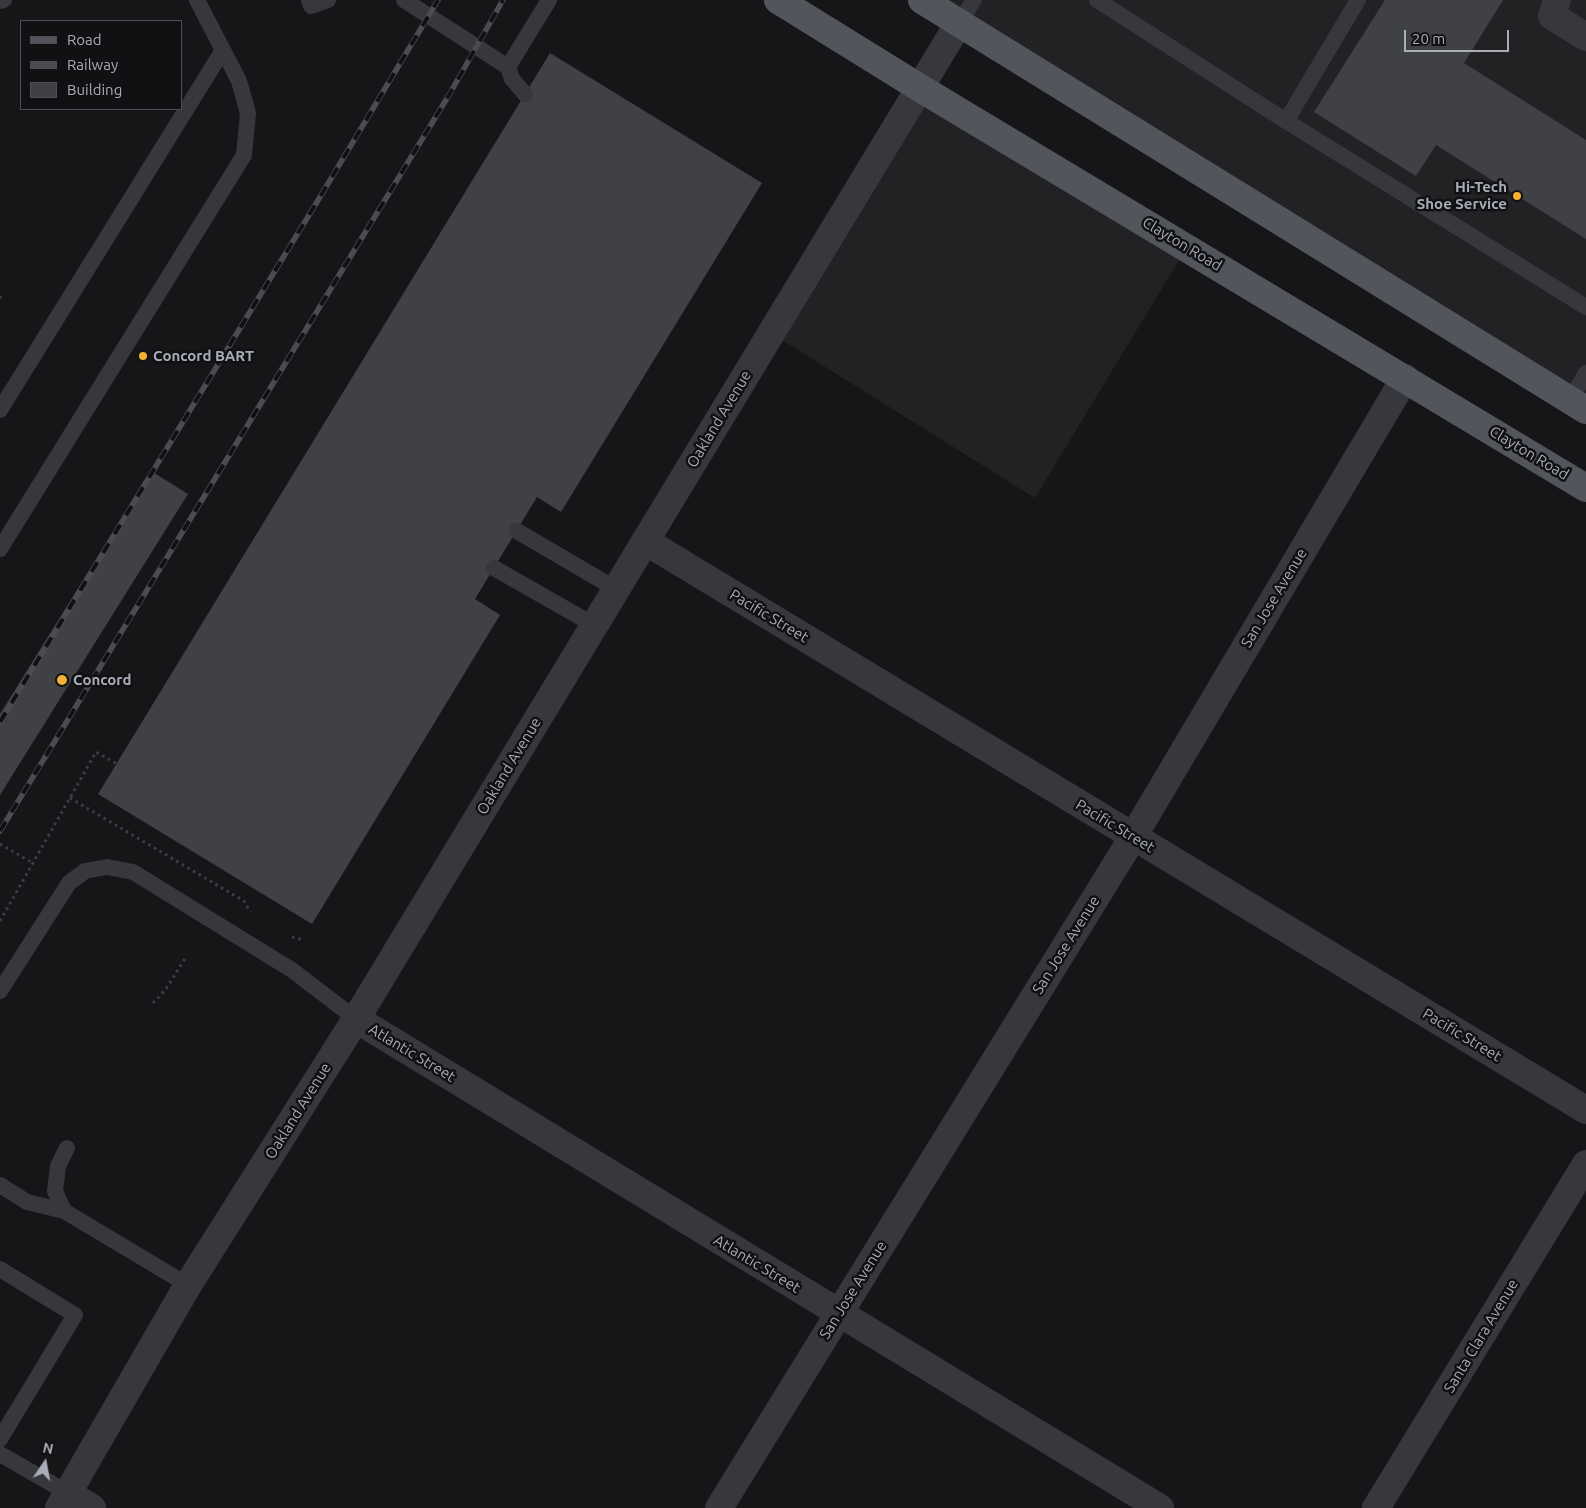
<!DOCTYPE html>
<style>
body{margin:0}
#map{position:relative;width:1586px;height:1508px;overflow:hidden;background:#161618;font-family:Ubuntu,sans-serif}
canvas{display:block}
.legend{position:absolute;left:20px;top:20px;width:162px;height:90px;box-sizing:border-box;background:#111113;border:1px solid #4d4f55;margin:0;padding:6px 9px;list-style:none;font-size:15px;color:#a8adb8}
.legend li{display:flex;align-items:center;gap:10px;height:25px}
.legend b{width:25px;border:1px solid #4d4f55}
.north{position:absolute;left:20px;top:1438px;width:50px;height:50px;-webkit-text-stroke:4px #111113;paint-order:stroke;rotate:12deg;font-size:14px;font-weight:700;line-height:20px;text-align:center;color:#a8adb8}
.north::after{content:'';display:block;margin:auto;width:18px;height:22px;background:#a8adb8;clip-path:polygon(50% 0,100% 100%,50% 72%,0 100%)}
.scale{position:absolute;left:1404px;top:30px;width:105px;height:22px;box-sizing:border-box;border:2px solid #a8adb8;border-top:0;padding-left:6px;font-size:15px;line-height:18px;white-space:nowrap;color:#a8adb8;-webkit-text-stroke:4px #111113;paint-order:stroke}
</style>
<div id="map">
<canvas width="1586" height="1508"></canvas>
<ul class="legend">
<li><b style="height:6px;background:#53555c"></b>Road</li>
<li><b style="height:6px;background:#4a4c52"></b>Railway</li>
<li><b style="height:14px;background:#404145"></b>Building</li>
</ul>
<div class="north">N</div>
<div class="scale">20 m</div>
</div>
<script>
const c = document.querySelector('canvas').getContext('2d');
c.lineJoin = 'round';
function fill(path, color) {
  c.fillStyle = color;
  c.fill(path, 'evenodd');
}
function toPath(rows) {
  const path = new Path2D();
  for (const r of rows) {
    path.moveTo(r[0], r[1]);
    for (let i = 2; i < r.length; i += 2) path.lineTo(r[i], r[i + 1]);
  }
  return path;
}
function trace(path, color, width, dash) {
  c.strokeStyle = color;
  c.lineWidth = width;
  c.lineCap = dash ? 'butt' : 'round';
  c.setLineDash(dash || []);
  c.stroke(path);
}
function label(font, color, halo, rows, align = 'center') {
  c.font = font + ' Ubuntu,sans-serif';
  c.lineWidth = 5;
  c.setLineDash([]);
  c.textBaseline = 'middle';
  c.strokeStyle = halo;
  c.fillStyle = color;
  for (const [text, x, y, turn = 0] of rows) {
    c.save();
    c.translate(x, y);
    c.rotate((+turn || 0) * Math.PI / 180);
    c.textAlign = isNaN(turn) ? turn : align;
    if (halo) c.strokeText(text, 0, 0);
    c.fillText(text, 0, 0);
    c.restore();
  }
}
const built = toPath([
 [922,0,1586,0,1586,410],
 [920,88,1187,247,1035,498,771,333]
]);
const building = toPath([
 [1385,0,1503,0,1464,63,1586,140,1586,239,1436,145,1416,176,1314,112],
 [550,53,762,183,561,512,537,497,475,599,500,615,312,924,98,794],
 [151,471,188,494,0,795,0,714]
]);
const path = toPath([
 [0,296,1,299,0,301],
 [70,798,244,901,250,912],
 [0,844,33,863],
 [0,921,96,752,117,764],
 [292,937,304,940],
 [153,1003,166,989,186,957]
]);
const lane = toPath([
 [309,0,311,6,328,0],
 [404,0,508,67,512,79,525,94],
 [1097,0,1286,121,1586,307],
 [0,1,4,0],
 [959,23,974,0],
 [508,67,549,0],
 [1286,121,1358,0],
 [1570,400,1586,373],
 [0,410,223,50],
 [517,531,616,589],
 [0,549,244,155,248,113,239,81,197,0],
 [494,568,594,625],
 [0,991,69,883,85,871,107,867,133,872,292,970,356,1019],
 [0,1185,27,1202,64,1211,188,1285],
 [64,1211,55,1191,58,1166,67,1148],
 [0,1269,75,1315,0,1439],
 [0,1454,68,1493]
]);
const street = toPath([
 [1557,0,1552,16,1586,37],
 [645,541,1586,1110],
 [356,1019,1160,1508],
 [68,1493,92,1508],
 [59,1508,188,1285,356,1019,959,23],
 [719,1508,1133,837,1405,378],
 [1376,1508,1586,1164]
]);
const primary = toPath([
 [778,0,920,88,1586,488],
 [922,0,1586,410]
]);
const rail = toPath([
 [0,722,320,197,438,0],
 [0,831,449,95,503,0]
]);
const markers = [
 [1517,196,5,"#f2b134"],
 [143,356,5,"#f2b134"],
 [62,680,6,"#f2b134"]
];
const poiNames = [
 ["Hi-Tech",1507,187,"right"],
 ["Shoe Service",1507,204,"right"],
 ["Concord BART",153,356],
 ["Concord",73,680]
];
const streetNames = [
 ["Clayton Road",1182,244,31],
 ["Oakland Avenue",719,419,-59],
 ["Clayton Road",1529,453,31],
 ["San Jose Avenue",1274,598,-59],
 ["Pacific Street",769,616,31],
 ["Oakland Avenue",509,766,-59],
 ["Pacific Street",1115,826,31],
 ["San Jose Avenue",1066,945,-58],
 ["Pacific Street",1462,1035,31],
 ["Atlantic Street",412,1053,31],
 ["Oakland Avenue",298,1111,-58],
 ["Atlantic Street",757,1264,31],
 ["San Jose Avenue",853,1290,-58],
 ["Santa Clara Avenue",1481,1336,-59]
];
fill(built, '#222225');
fill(building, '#404145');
trace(path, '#3d3f44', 3, [2.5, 4]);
trace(lane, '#37383d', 16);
trace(street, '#37383d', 28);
trace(primary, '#53555c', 28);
trace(rail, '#4a4c52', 5.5);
trace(rail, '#111113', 4, [11]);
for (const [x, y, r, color] of markers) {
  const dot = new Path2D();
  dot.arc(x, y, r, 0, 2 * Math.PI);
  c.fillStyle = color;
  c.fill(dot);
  trace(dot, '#111113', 2);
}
label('bold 15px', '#a8adb8', '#111113', poiNames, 'left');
label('15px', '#a8adb8', '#111113', streetNames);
</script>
